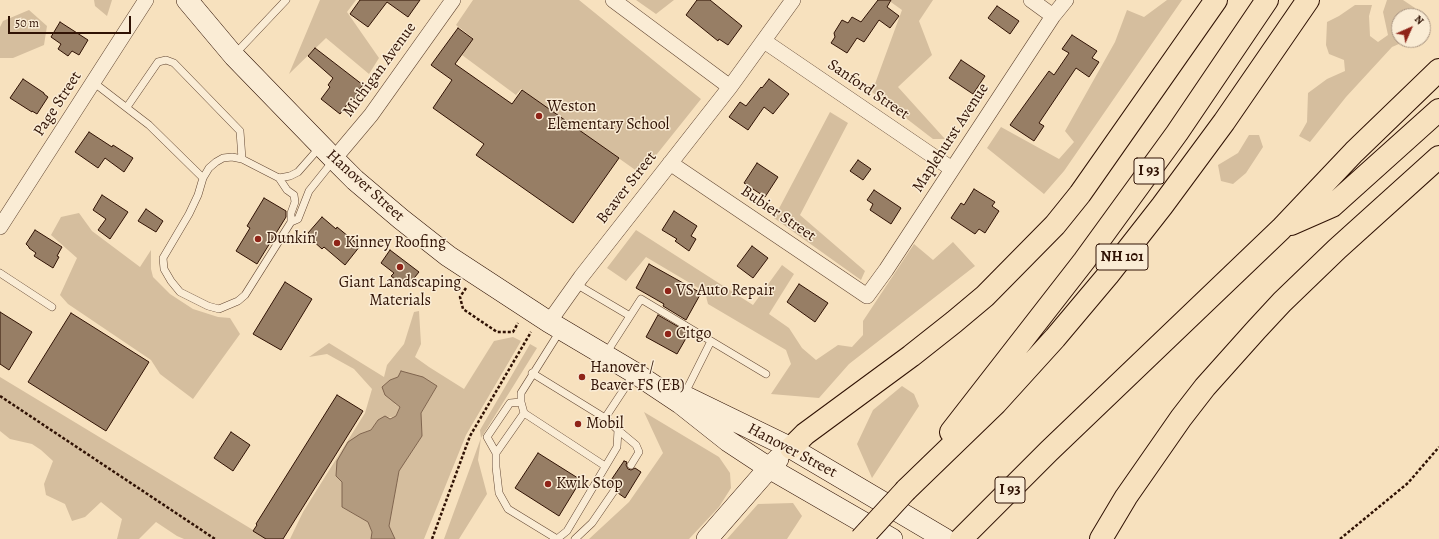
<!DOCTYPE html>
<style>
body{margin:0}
#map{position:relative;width:1439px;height:539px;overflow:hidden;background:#f7e1be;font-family:Alegreya,serif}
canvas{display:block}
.north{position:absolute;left:1391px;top:8px;width:40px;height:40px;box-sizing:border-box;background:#faecd5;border:1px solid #a99581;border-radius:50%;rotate:45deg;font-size:11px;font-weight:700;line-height:16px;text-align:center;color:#301204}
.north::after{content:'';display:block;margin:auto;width:14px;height:18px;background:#8f2418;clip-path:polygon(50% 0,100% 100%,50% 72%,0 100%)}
.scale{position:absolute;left:8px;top:16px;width:123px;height:18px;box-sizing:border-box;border:2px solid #301204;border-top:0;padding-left:5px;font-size:12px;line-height:14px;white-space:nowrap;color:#301204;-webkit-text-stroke:3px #faecd5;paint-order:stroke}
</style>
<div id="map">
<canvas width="1439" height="539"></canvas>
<div class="north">N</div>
<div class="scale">50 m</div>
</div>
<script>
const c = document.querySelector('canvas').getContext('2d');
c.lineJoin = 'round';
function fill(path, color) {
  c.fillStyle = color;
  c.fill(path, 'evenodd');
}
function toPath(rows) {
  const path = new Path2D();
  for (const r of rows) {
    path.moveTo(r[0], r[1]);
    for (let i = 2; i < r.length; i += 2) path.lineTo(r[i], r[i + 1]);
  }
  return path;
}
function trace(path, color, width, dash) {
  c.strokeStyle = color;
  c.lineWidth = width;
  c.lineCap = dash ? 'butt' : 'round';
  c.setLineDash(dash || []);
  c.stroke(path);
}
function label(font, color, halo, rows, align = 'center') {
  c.font = font + ' Alegreya,serif';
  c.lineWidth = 3;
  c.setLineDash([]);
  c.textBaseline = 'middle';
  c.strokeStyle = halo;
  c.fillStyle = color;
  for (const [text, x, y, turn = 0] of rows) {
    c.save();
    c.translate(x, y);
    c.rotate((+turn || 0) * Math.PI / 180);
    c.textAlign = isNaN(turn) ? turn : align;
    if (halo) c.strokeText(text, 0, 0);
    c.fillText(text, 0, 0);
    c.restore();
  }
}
const green = toPath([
 [94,0,112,0,107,16,95,6],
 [320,0,356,0,347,12,379,58,369,74,326,38,289,74],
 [473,0,579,0,701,99,641,174,521,89,516,95,462,55,473,38,456,25],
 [636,0,674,0,656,14],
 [888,0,933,0,919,21,932,55,898,87,945,139,933,139,872,92,902,10],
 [1167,0,1182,0,1064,171,1044,194,987,148,1001,127,1059,159,1074,142,1065,131,1115,42,1127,10,1144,17],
 [1387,0,1403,0,1415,8,1415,16,1399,16,1399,40,1408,40,1392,47,1346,97,1310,142,1299,136,1307,122,1308,93,1327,79,1345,71,1344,60,1329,54,1326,45,1327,22,1339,16,1355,5,1372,5,1369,16,1370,36,1378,42,1388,35,1383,12],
 [29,10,47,26,44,45,13,58,0,58,0,27,3,21],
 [830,112,848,123,800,215,865,271,861,280,774,218],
 [1249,135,1259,135,1263,147,1246,173,1233,184,1221,181,1218,165,1238,153],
 [79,213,92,231,140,267,151,250,151,269,153,277,170,294,193,309,218,317,230,318,240,334,193,399,160,374,151,360,68,304,60,295,77,258,51,235,61,217],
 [636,230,753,305,782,265,794,274,769,314,789,328,802,348,816,360,838,345,852,347,863,335,863,321,914,244,933,260,953,242,975,266,849,364,819,398,771,394,791,364,786,350,708,304,705,292,646,257,626,281,607,268],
 [419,311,421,344,415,357,429,367,464,389,494,341,513,337,521,341,466,435,424,539,395,539,389,526,399,470,422,436,421,413,437,386,398,377,390,380,395,404,400,407,396,416,378,420,371,430,360,434,342,482,342,507,368,522,372,532,371,539,290,539,303,512,365,413,372,389,354,369,327,354,309,357,329,343,384,377,387,365,404,344,414,312],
 [530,344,537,348,481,438,478,460,487,494,459,539,444,539,481,438,480,430],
 [0,377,268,539,184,539,177,536,156,522,139,539,117,539,122,519,101,502,85,517,72,521,65,504,46,495,44,484,53,461,41,450,32,444,10,439,0,431],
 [902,386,914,394,919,406,872,478,857,444,873,410],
 [644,412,719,457,730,473,731,488,719,507,689,539,589,539,629,502,663,453],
 [793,503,802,516,787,539,727,539,758,504]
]);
const water = toPath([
 [401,371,423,377,437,386,421,413,422,436,399,471,389,526,395,539,371,539,372,532,368,522,342,507,342,482,336,476,337,461,348,442,360,434,371,430,378,420,385,416,390,419,396,416,400,407,385,395,382,387,390,380,398,377,401,371]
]);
const building = toPath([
 [360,0,420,0,408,17,387,2,368,27,350,14,360,0],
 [697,0,710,0,742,26,728,45,719,39,718,41,686,15,697,0],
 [878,0,891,0,887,7,899,16,890,28,879,20,864,42,857,38,847,53,831,43,835,37,834,33,842,20,848,23,852,17,861,22,878,0],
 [997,6,1019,21,1010,34,988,18,997,6],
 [60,22,88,40,79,55,72,51,68,56,58,49,61,44,51,37,60,22],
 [458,28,473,39,455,64,512,104,522,90,619,158,573,223,476,155,484,144,433,108,452,80,431,65,458,28],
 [1072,35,1097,51,1092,58,1099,62,1089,77,1076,68,1039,123,1044,126,1034,141,1010,125,1049,71,1054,75,1069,53,1062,49,1072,35],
 [315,48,363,85,356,93,357,96,352,102,349,102,340,114,321,99,330,87,328,85,333,78,308,56,315,48],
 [961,60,985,76,973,94,949,78,961,60],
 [23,79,44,93,44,94,48,97,37,114,32,111,32,112,10,98,23,79],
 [769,79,789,94,773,114,764,107,748,130,729,117,740,102,746,106,761,87,762,88,769,79],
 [89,132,112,147,113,145,133,158,124,172,105,158,98,168,75,152,89,132],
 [858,160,871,169,863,180,850,171,858,160],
 [757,163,778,177,765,197,744,183,757,163],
 [974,189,995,202,992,206,999,211,985,233,979,229,975,234,951,218,961,203,964,205,974,189],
 [874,190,901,208,891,224,870,210,873,204,867,200,874,190],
 [102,195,128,212,110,239,98,230,106,219,93,210,102,195],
 [264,198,286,211,286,217,257,264,236,251,250,228,247,226,264,198],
 [146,209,163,221,156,232,138,221,146,209],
 [674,211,697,226,691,236,696,239,689,251,675,241,677,239,662,230,674,211],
 [322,217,336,229,337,227,360,246,345,265,324,247,322,249,312,240,314,238,308,233,322,217],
 [35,230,62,247,57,256,59,257,53,268,34,256,36,253,29,248,29,247,26,244,35,230],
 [752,246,768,258,753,278,737,266,752,246],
 [390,250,419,272,406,288,391,276,394,273,381,263,390,250],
 [649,264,701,293,686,320,663,306,664,304,636,288,649,264],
 [285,282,312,299,281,350,253,334,285,282],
 [799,284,828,303,815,322,787,302,799,284],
 [0,312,32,332,9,370,0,364,0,312],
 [71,313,149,362,106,431,28,382,71,313],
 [658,315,689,333,677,354,646,337,658,315],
 [337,395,363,411,283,539,266,539,253,531,257,525,256,524,337,395],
 [231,432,250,445,233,471,214,458,231,432],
 [538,453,581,480,559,516,515,488,538,453],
 [624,461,627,462,626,465,628,469,631,470,635,468,641,472,625,498,618,493,619,489,616,487,614,486,610,488,607,486,624,461]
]);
const path = toPath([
 [466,288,460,297,463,309,497,332,513,332,518,323],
 [0,396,215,539],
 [432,539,470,436,531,332],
 [1340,539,1408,483,1439,447]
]);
const service = toPath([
 [235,54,286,0],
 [93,82,149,125,203,178,209,168,216,162,223,158,232,157,242,159,279,178,290,176,298,172,320,147],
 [127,107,158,62,166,60,174,63,240,131,242,159],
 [203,178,198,195,189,214,163,258,164,269,171,281,180,292,208,306,219,309,238,301,245,295,291,222,291,213,295,202,294,195,287,190,279,178],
 [291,222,298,219,309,191,333,161],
 [0,273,52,307],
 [576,284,630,316],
 [711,341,766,374],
 [605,355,641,299,711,341,684,395],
 [532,373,605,418,618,430,617,447,567,531,557,539],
 [524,413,605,466],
 [605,418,634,374],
 [618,430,636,445,639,452,631,465],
 [496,453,487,437,510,403,521,402],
 [557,539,508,509,499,493,496,467,496,453,524,413,521,402,521,393,560,331],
 [575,539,592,523,614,491]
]);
const minor = toPath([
 [613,0,730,87],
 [1031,0,1053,16],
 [764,41,952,169],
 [334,159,371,115,453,0],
 [670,163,867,296,886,270,1053,16,1066,0],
 [0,227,146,0],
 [549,322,581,277,730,87,793,0]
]);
const secondary = toPath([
 [187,0,234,56,334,159,355,180,401,219,448,256,549,322,635,373,680,403,728,441,769,468,892,539],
 [686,397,791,448,945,539],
 [707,539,769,468,778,459]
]);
const motorway = toPath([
 [1291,224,1332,206,1439,110],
 [951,432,1084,261,1177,133,1267,0],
 [791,448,805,434,911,356,954,322,985,296,1055,225,1080,194,1216,0],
 [906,490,996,403,1055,338,1108,275,1162,206,1224,122,1308,0],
 [961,539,1049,451,1281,229,1354,152,1439,70],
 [1101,539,1126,497,1181,418,1205,387,1256,330,1282,302,1337,249,1439,157]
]);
const motorwayBridge = toPath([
 [861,539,906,490]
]);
const markers = [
 [539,116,4,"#8f2418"],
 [258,239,4,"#8f2418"],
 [337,243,4,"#8f2418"],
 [400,267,4,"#8f2418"],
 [668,291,4,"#8f2418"],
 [668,334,4,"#8f2418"],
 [582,377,4,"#8f2418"],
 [578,424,4,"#8f2418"],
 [548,484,4,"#8f2418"]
];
const shields = [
 [1149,171,30],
 [1122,257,52],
 [1010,490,30]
];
const shieldNames = [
 ["I 93",1149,171],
 ["NH 101",1122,257],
 ["I 93",1010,490]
];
const streetNames = [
 ["Michigan Avenue",380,70,-54],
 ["Sanford Street",868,90,34],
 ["Page Street",58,104,-57],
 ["Maplehurst Avenue",951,138,-57],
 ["Hanover Street",365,186,42],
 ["Beaver Street",627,188,-52],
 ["Bubier Street",778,214,34],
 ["Hanover Street",792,451,28]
];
const poiNames = [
 ["Weston",547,107],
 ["Elementary School",547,125],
 ["Dunkin'",266,239],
 ["Kinney Roofing",345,243],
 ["Giant Landscaping",400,283,"center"],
 ["Materials",400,301,"center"],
 ["VS Auto Repair",676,291],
 ["Citgo",676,334],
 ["Hanover /",590,368],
 ["Beaver FS (EB)",590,386],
 ["Mobil",586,424],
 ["Kwik Stop",556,484]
];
fill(green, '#d5be9e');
fill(water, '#b39b7f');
trace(water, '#7f644e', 1);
fill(building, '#977e65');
trace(building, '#301204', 1);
trace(service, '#624632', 8);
trace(minor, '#624632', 16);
trace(secondary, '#301204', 22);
trace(motorway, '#301204', 24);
trace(path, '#301204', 2.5, [3, 2]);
trace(service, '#faecd5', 7);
trace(minor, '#faecd5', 15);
trace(secondary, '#faecd5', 21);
trace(motorway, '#f7e1be', 22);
trace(motorwayBridge, '#301204', 24, []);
trace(motorwayBridge, '#f7e1be', 22);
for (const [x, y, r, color] of markers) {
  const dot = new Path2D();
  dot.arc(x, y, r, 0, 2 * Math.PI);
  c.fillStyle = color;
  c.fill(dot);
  trace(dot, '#faecd5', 1.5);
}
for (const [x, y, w] of shields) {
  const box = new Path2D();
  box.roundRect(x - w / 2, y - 13, w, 26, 3);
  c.fillStyle = '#faecd5';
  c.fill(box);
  trace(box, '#301204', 1);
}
label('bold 15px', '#301204', null, shieldNames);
label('16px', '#301204', '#faecd5', streetNames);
label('16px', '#301204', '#faecd5', poiNames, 'left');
</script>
